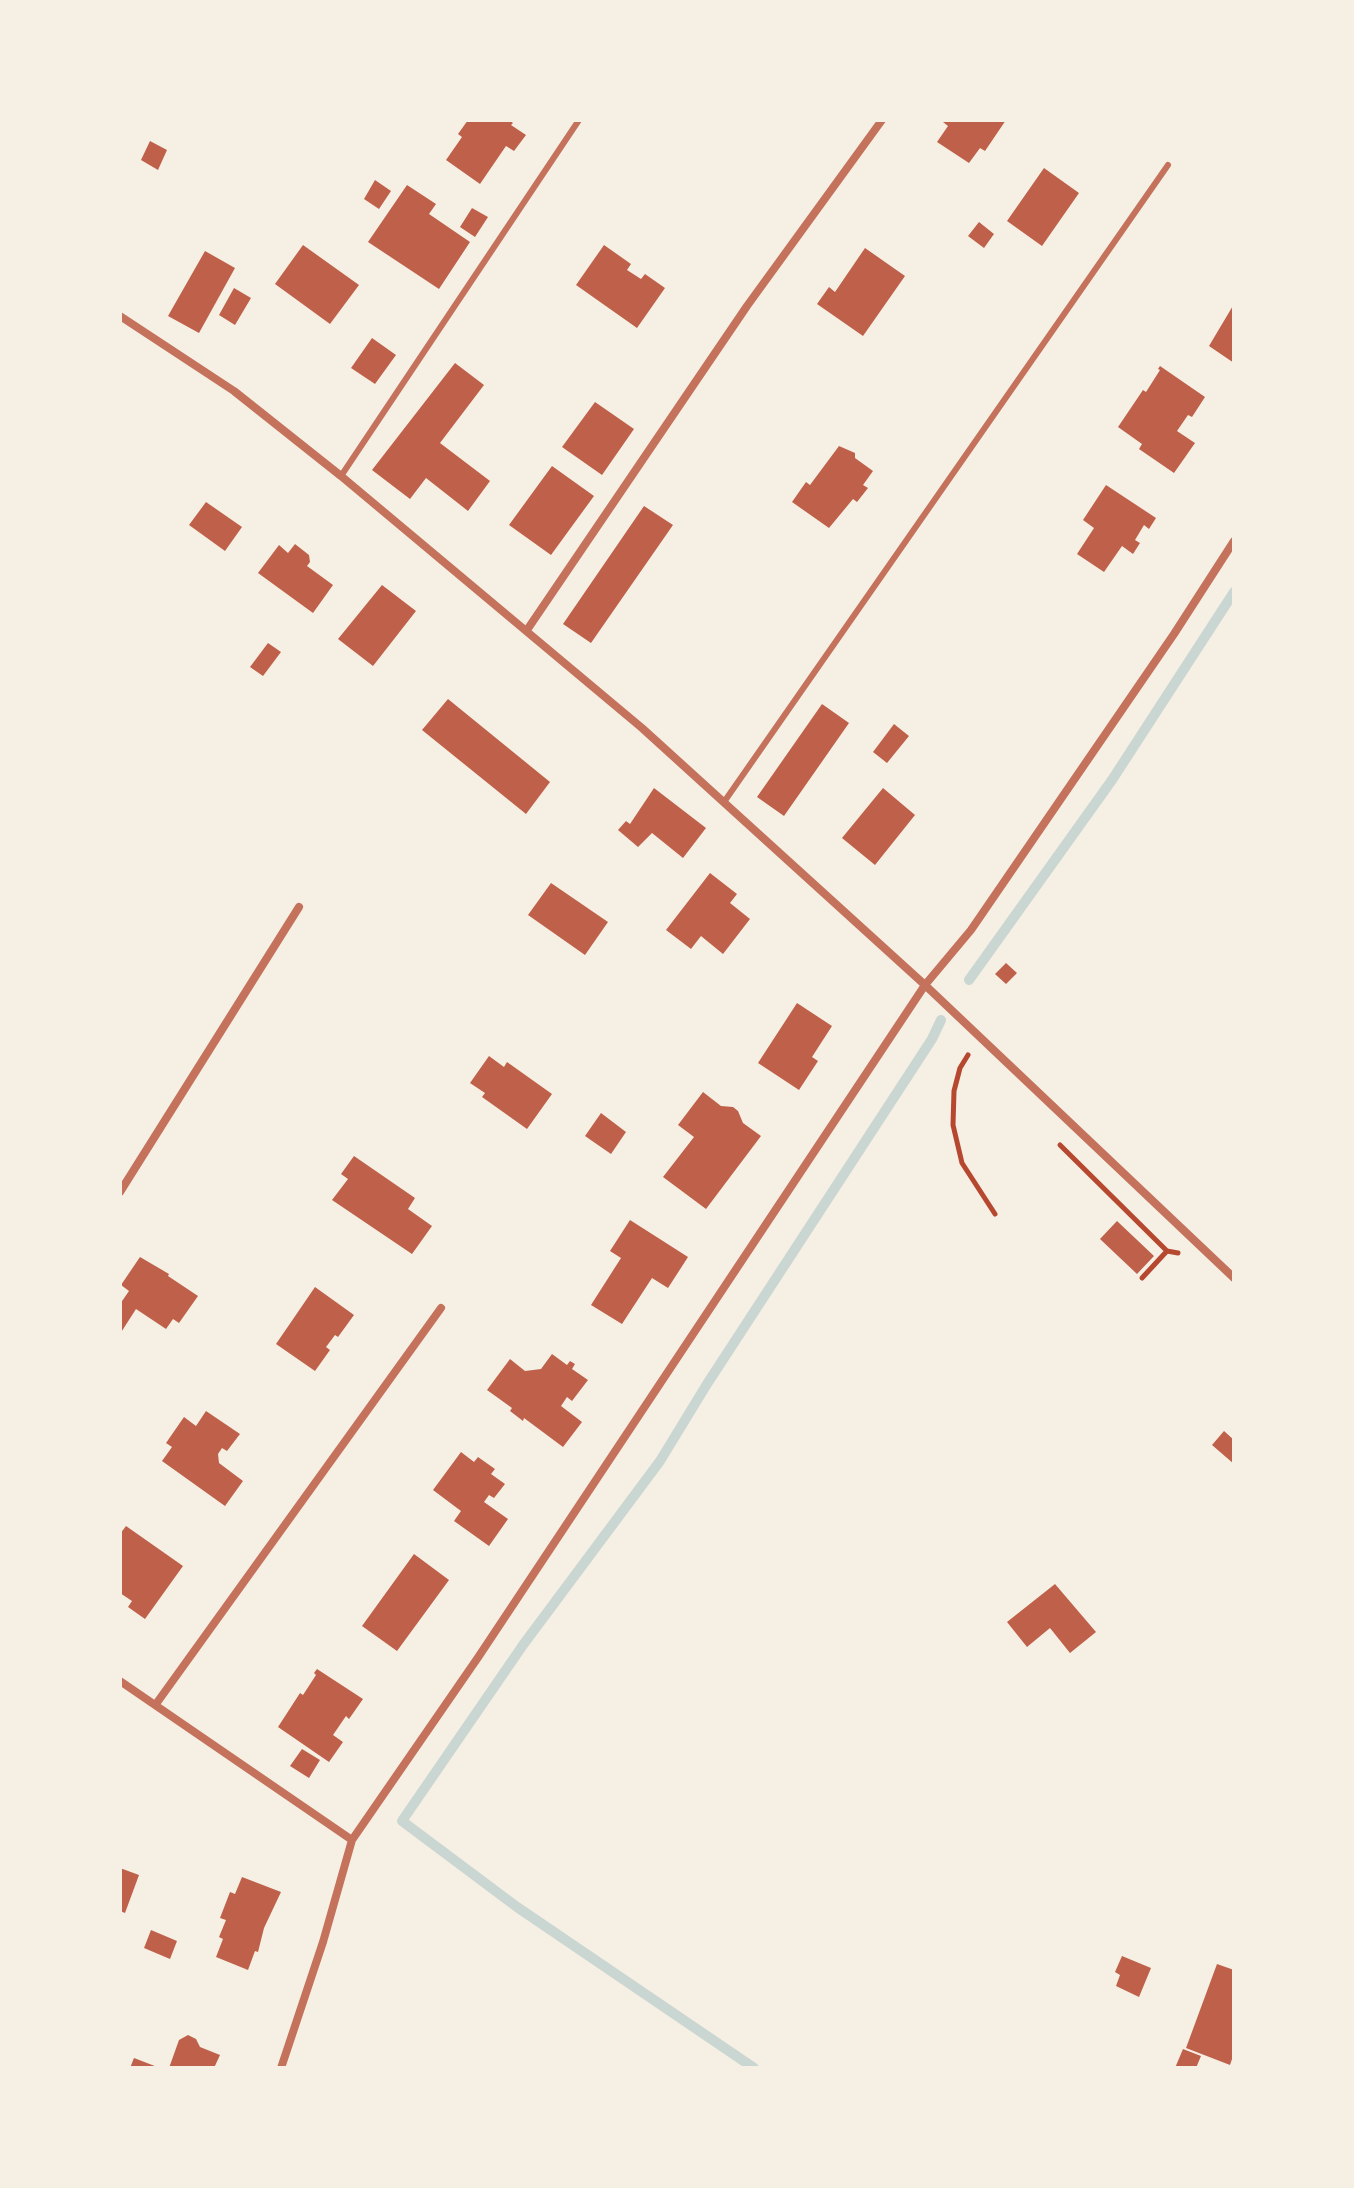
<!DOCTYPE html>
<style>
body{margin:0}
#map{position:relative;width:1354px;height:2188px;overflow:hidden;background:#f6efe4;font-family:"Noto Sans",sans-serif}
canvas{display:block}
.frame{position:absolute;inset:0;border:122px solid #f6efe4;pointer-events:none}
</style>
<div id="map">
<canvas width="1354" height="2188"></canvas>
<div class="frame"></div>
</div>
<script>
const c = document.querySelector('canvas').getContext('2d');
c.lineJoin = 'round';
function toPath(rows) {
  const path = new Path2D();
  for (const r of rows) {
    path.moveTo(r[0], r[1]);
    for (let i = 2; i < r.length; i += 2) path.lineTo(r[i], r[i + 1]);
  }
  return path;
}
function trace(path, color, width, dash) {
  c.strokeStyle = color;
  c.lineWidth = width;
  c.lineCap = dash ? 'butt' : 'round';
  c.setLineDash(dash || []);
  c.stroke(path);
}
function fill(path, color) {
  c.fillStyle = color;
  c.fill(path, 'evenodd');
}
const stream = toPath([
 [969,980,1112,780,1234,592],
 [754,2068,517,1907,402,1821,523,1645,660,1461,707,1384,932,1039,941,1020]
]);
const building = toPath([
 [468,120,509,120,513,123,511,125,526,135,514,151,506,146,480,184,446,160,462,137,458,134],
 [945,120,1006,120,985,151,980,148,969,163,937,142,948,126,943,122],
 [150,141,167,150,158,170,141,160],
 [1044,168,1079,193,1042,246,1007,221],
 [375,180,391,191,379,209,364,199],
 [407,185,436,204,429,214,470,242,439,289,368,242],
 [472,208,488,217,475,237,460,227],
 [979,222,994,234,984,248,968,236],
 [303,245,359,285,330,324,275,284],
 [604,245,631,264,627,270,641,279,645,274,665,288,637,328,576,285],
 [865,248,905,276,863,336,817,304,829,287,835,292],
 [205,251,235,268,199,333,168,316],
 [234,288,251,298,235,325,219,315],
 [1234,304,1234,363,1209,346],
 [372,338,396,355,375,384,351,368],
 [455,363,484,385,440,443,490,481,468,511,426,478,410,499,372,470],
 [1160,366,1205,397,1192,417,1188,415,1177,431,1195,443,1174,473,1139,449,1142,444,1118,427,1143,390,1146,392,1160,370,1158,369],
 [595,402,634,429,602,475,562,447],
 [839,446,855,453,855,458,873,471,863,485,868,488,857,502,853,499,829,528,792,502,806,482,810,485],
 [552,466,594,496,551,555,509,525],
 [1106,485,1156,518,1149,529,1144,525,1135,540,1140,543,1133,554,1122,546,1104,572,1077,554,1094,528,1083,520],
 [206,502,242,527,225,551,189,525],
 [644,506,673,525,591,643,563,624],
 [295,544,309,555,310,562,307,566,333,585,313,613,258,573,279,545,288,553],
 [382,585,416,611,373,666,338,639],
 [268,643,281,652,263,676,250,667],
 [448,699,550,782,526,814,422,730],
 [822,704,849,723,784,816,757,797],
 [894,724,909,736,887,763,873,752],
 [654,788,706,828,683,858,652,833,638,847,618,830,626,821,630,824],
 [883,788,915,815,875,865,842,838],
 [710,873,737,894,730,903,750,919,723,954,701,936,691,949,666,930],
 [551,883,608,922,585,955,528,915],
 [1006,963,1017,973,1006,984,995,974],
 [797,1003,832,1026,812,1057,818,1061,799,1090,758,1063],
 [489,1056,504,1067,507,1062,552,1094,527,1129,482,1097,485,1093,470,1083],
 [703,1092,721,1106,733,1107,738,1111,743,1123,761,1136,706,1209,663,1177,694,1137,678,1125],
 [601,1113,626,1132,611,1154,585,1136],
 [354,1156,415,1198,408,1209,432,1226,412,1254,332,1200,348,1179,341,1174],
 [630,1220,688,1257,668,1288,652,1278,622,1324,591,1305,621,1258,610,1251],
 [1117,1221,1154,1256,1137,1274,1100,1239],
 [140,1257,169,1274,168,1276,198,1296,179,1323,173,1319,166,1329,136,1309,120,1334,120,1304,129,1291,121,1285],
 [315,1287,354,1315,338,1337,335,1335,326,1347,330,1350,315,1371,276,1344],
 [552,1354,567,1365,570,1361,575,1364,572,1369,588,1380,572,1401,567,1397,561,1406,582,1422,563,1447,524,1418,523,1421,510,1411,512,1408,487,1390,510,1359,525,1371,541,1369],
 [206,1411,240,1434,227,1451,222,1448,218,1454,219,1463,243,1481,225,1506,162,1461,172,1447,166,1443,184,1417,196,1426],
 [1224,1431,1234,1440,1234,1464,1212,1445],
 [461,1452,474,1462,478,1457,495,1469,491,1474,505,1484,494,1498,489,1495,484,1502,508,1519,489,1546,454,1521,461,1511,433,1490],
 [126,1526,183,1566,145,1619,128,1607,132,1601,120,1593,120,1534],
 [414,1554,449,1580,397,1651,362,1626],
 [1055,1584,1096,1632,1070,1653,1050,1628,1027,1647,1007,1622],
 [317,1669,363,1699,349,1719,346,1716,333,1735,343,1742,329,1762,278,1727,300,1693,303,1695,316,1675,314,1673],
 [302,1749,320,1760,309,1778,290,1766],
 [120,1868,139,1875,125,1913,120,1911],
 [242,1877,281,1892,264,1928,258,1952,255,1951,248,1970,216,1957,223,1939,219,1937,226,1920,220,1918,230,1892,235,1894],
 [151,1930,177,1941,170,1959,144,1948],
 [1122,1956,1151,1968,1139,1997,1116,1986,1120,1975,1115,1972],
 [1217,1964,1234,1970,1234,2053,1230,2065,1186,2048],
 [188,2035,196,2039,200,2047,220,2055,214,2068,169,2068,179,2040],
 [1183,2049,1201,2056,1196,2068,1175,2068],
 [134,2058,160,2068,130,2068]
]);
const path = toPath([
 [968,1055,960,1068,954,1091,953,1125,962,1163,995,1214],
 [1060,1145,1167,1251,1178,1253],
 [1142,1278,1167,1251]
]);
const service = toPath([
 [341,476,579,120],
 [724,802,1168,165]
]);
const minor = toPath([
 [120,316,234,391,341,476,642,728,925,985,1234,1278],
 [527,630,747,306,882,120],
 [120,1192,299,907],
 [120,1681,352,1840],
 [156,1704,441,1308],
 [281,2068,323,1942,352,1840,479,1656,925,985,971,930,1174,634,1234,541]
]);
trace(stream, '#c9d6d2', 10);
fill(building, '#bf614a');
trace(path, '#b5482f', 5);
trace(service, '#c5725c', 6);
trace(minor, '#c5725c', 8);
</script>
